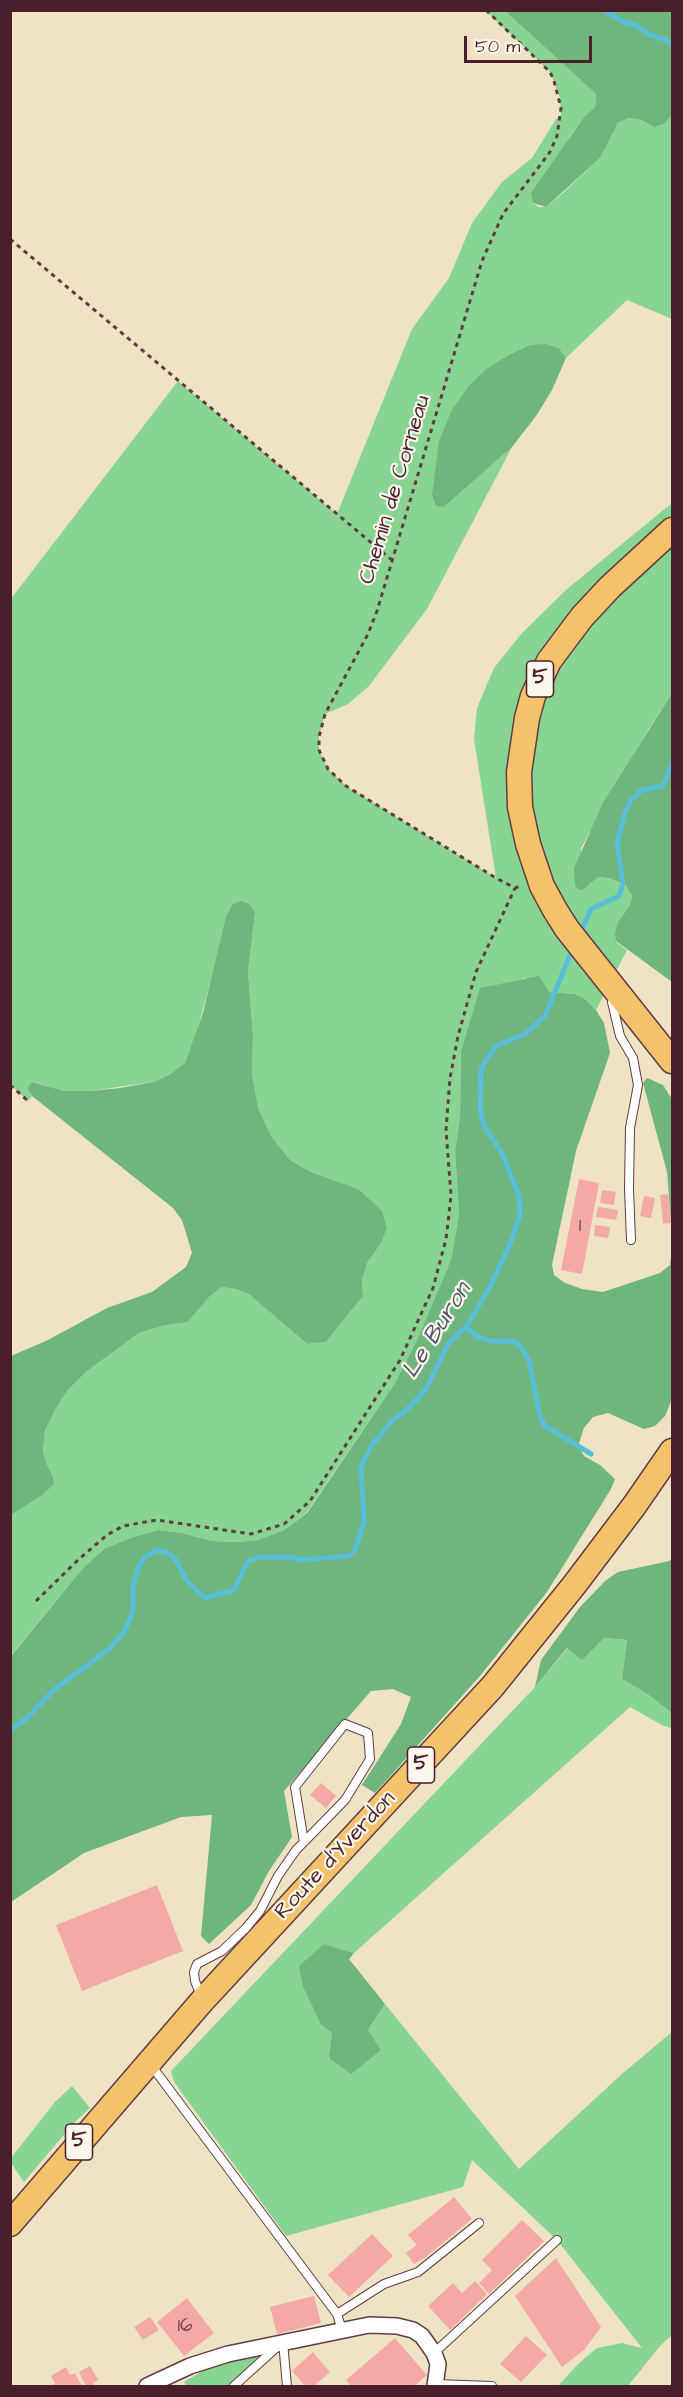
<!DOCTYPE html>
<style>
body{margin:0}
#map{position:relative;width:683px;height:2397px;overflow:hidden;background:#efe3c5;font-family:"Architects Daughter",sans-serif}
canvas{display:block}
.frame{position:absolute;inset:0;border:12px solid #4a1f2b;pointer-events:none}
.scale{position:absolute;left:464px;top:36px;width:128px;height:27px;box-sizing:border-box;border:3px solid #4a1f2b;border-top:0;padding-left:8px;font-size:18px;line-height:21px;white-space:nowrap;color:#4a1f2b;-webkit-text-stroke:4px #fbf7ec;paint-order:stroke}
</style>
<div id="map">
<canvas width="683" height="2397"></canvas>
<div class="frame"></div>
<div class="scale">50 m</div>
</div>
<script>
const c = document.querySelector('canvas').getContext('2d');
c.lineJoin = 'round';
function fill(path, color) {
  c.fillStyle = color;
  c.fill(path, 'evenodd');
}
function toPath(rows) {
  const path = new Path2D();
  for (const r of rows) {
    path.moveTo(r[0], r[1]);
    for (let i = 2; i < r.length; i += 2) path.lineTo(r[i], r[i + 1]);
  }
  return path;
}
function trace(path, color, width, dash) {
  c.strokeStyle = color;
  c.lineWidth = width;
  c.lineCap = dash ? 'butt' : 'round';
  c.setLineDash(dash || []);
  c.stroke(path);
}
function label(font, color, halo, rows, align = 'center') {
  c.font = font + ' "Architects Daughter",sans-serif';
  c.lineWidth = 4.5;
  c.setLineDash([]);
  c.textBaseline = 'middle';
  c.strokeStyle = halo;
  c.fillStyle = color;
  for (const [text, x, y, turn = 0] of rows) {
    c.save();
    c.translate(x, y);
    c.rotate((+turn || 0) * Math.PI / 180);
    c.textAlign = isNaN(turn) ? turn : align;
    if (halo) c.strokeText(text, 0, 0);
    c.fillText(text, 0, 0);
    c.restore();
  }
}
const green = toPath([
 [486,11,505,11,596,94,595,107,584,117,571,135,533,203,539,207,546,207,563,193,600,158,618,123,627,118,641,120,656,127,664,124,672,115,672,319,627,300,566,358,559,348,547,344,444,507,512,447,427,609,369,686,348,704,325,714,319,737,319,750,328,769,346,786,496,878,474,739,477,708,494,668,522,633,567,589,672,503,672,693,645,735,581,848,584,889,598,877,608,878,623,884,632,894,630,905,618,922,616,942,627,950,596,1010,584,998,575,994,549,992,525,978,510,984,492,985,461,1052,460,1117,455,1150,459,1214,451,1260,417,1340,395,1383,306,1513,284,1530,258,1540,238,1542,212,1541,182,1533,159,1530,130,1538,104,1549,83,1568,12,1654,11,1515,25,1505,52,1474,46,1463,43,1451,45,1431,55,1410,67,1391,86,1372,139,1333,162,1326,188,1322,210,1296,222,1287,236,1289,250,1295,307,1344,326,1342,363,1296,362,1281,367,1263,380,1245,358,1189,309,1171,290,1160,271,1136,258,1108,253,1092,252,1075,253,1035,248,972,255,913,213,973,194,1042,185,1063,169,1075,153,1082,90,1091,65,1091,33,1082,27,1088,32,1096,28,1101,11,1085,10,600,178,381,337,514,412,329,449,278,472,223,502,182,532,158,556,119,561,117,560,98,550,72],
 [604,1638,627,1640,622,1679,646,1693,672,1713,672,1728,664,1726,630,1707,354,1953,324,1944,303,1987,321,2025,332,2033,380,2049,368,2030,385,2004,519,2169,623,2073,672,2032,672,2335,660,2346,628,2386,558,2386,579,2363,597,2348,622,2343,642,2348,557,2240,472,2160,463,2187,286,2236,174,2082,171,2071,535,1687,568,1648],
 [72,2086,90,2108,74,2123,24,2182,11,2163,11,2158,55,2102],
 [255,2352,260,2356,228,2386,186,2386,184,2382,223,2359]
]);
const forest = toPath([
 [505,11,672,11,672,115,664,124,655,127,641,120,628,118,618,123,600,158,546,207,533,203,531,193,584,117,595,107,596,94],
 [547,344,559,348,566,358,552,390,536,416,512,447,444,507,436,506,432,495,439,441,452,410,468,387,485,370,507,356,530,345],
 [672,693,672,982,616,941,615,933,618,922,630,905,632,895,624,884,608,878,598,877,584,889,579,890,575,885,574,868,603,803],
 [241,901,249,904,255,913,248,972,253,1035,252,1075,258,1108,271,1136,290,1160,309,1171,358,1189,382,1211,387,1228,380,1245,367,1263,362,1281,363,1296,326,1342,307,1344,250,1295,236,1289,222,1287,210,1296,188,1322,162,1326,139,1333,86,1372,67,1391,55,1410,45,1431,43,1451,46,1463,52,1474,54,1484,42,1495,11,1515,11,1356,48,1340,107,1308,152,1292,186,1267,192,1253,182,1220,173,1208,32,1096,27,1088,32,1082,65,1091,91,1091,120,1088,153,1082,169,1075,185,1063,203,1013,226,917,232,905],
 [539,976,549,992,575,994,584,998,596,1010,604,1023,610,1053,576,1151,552,1265,554,1275,565,1283,582,1289,603,1292,660,1273,670,1265,672,1250,672,1399,665,1416,655,1426,644,1429,608,1413,593,1417,584,1428,578,1446,584,1456,600,1465,615,1479,611,1489,547,1592,480,1676,375,1793,362,1785,401,1724,411,1697,393,1689,371,1691,284,1791,292,1837,269,1871,251,1905,209,1944,201,1936,212,1815,181,1817,84,1853,11,1902,11,1656,83,1568,104,1549,130,1538,159,1530,182,1533,212,1541,238,1542,258,1540,284,1530,307,1513,395,1383,417,1340,451,1260,459,1214,455,1150,460,1117,461,1052,480,988],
 [647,1078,663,1085,672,1099,672,1236,667,1172,643,1083],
 [672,1559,672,1713,646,1693,622,1679,627,1640,604,1638,582,1660,567,1648,535,1687,541,1660,580,1607,605,1581,618,1572,669,1561],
 [324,1944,354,1953,349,1959,385,2004,368,2030,381,2050,351,2074,329,2058,332,2033,321,2025,303,1987,299,1966]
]);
const stream = toPath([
 [603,10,626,23,635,25,650,35,667,40,672,46],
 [580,934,591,909,619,896,623,884,617,843,625,813,631,800,642,790,663,786,672,763],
 [466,1327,478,1337,490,1341,511,1341,520,1345,529,1361,540,1416,544,1425,591,1454],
 [10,1730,27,1718,55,1689,109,1649,124,1632,133,1611,133,1587,138,1568,145,1557,157,1550,168,1553,176,1560,186,1580,205,1598,234,1590,248,1561,260,1557,290,1557,302,1560,349,1556,355,1550,364,1522,361,1467,372,1445,391,1422,411,1406,426,1389,448,1344,466,1327,490,1287,510,1244,520,1215,519,1196,502,1153,484,1126,480,1108,481,1070,487,1058,496,1046,525,1034,545,1016,573,948]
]);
const building = toPath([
 [579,1179,599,1183,582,1274,561,1270],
 [602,1190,616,1192,614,1205,600,1203],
 [668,1194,671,1223,663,1224,660,1195],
 [644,1196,655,1198,651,1218,640,1216],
 [598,1207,618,1210,616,1220,596,1217],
 [595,1225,610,1227,608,1238,594,1236],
 [321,1783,336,1796,326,1808,310,1795],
 [157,1885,183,1951,82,1991,56,1925],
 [454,2197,472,2219,426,2257,414,2264,406,2253,417,2245,408,2235],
 [522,2220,544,2241,489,2294,479,2283,492,2270,482,2260],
 [372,2234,393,2256,349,2297,328,2275],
 [556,2258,601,2327,584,2350,562,2367,515,2296],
 [475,2281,487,2294,450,2330,428,2306,453,2283,462,2293],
 [314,2296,321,2323,277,2334,270,2307],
 [187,2298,214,2333,184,2356,157,2322],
 [150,2317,159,2330,143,2340,134,2327],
 [526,2336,547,2355,521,2382,500,2364],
 [395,2338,427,2375,414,2386,351,2386,346,2380],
 [313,2352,330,2372,314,2386,305,2386,292,2371],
 [90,2366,98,2380,93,2383,95,2386,86,2386,79,2372],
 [66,2367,70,2375,75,2373,82,2386,50,2386,55,2384,51,2376]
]);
const path = toPath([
 [486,10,550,72,554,81,561,108,557,136,550,152,503,214,482,261,377,611,368,634,325,714,319,737,319,750,328,769,346,786,496,878,515,888,522,885],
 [10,239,393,561],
 [10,1085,28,1101],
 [36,1601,78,1560,107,1535,123,1526,157,1520,251,1534,284,1524,310,1501,400,1360,433,1288,446,1239,449,1214,451,1195,446,1130,450,1078,458,1036,476,972,515,888]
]);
const lane = toPath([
 [614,998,612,1002,620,1036,633,1058,638,1085,630,1128,629,1189,631,1240],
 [201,1996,195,1981,194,1972,197,1964,222,1951,246,1928,260,1911,278,1876,296,1850,304,1842,345,1800,370,1759,368,1733,345,1724,295,1787,304,1842],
 [151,2065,337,2314],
 [342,2330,337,2314,384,2284,418,2272,479,2223],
 [283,2342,287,2386],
 [434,2353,557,2240],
 [436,2384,492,2386],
 [234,2386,277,2347]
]);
const street = toPath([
 [147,2386,190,2366,228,2354,369,2325,397,2326,413,2330,422,2336,434,2353,438,2364,435,2386]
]);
const primary = toPath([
 [672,530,610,587,582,617,549,661,533,696,527,718,519,772,520,807,528,844,542,886,555,910,567,929,672,1061],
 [10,2224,203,2000,493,1686,575,1584,634,1506,672,1451]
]);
const numberNames = [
 ["1",580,1227],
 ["16",185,2327]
];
const shields = [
 [540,679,27],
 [421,1765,27],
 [79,2142,27]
];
const shieldNames = [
 ["5",540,679],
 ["5",421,1765],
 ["5",79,2142]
];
const streetNames = [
 ["Chemin de Corneau",396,490,-73],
 ["Route d'Yverdon",336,1856,-47]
];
const waterNames = [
 ["Le Buron",438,1331,-58]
];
fill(green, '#88d593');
fill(forest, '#6eb67d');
trace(stream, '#59bed7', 5);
fill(building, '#f5a9a7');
trace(lane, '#633c42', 10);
trace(street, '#633c42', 18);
trace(primary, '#633c42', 27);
trace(path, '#633c42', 3, [4.5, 4.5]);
trace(lane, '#fff', 8);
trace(street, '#fff', 15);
trace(primary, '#f3c26a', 24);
label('20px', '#75424a', null, numberNames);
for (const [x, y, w] of shields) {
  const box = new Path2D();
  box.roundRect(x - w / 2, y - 18, w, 36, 4.5);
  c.fillStyle = '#fbf7ec';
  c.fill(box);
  trace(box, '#4a1f2b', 1.5);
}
label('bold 21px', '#4a1f2b', null, shieldNames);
label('22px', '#4a1f2b', '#fbf7ec', streetNames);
label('italic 24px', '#4f5767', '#fbf7ec', waterNames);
</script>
